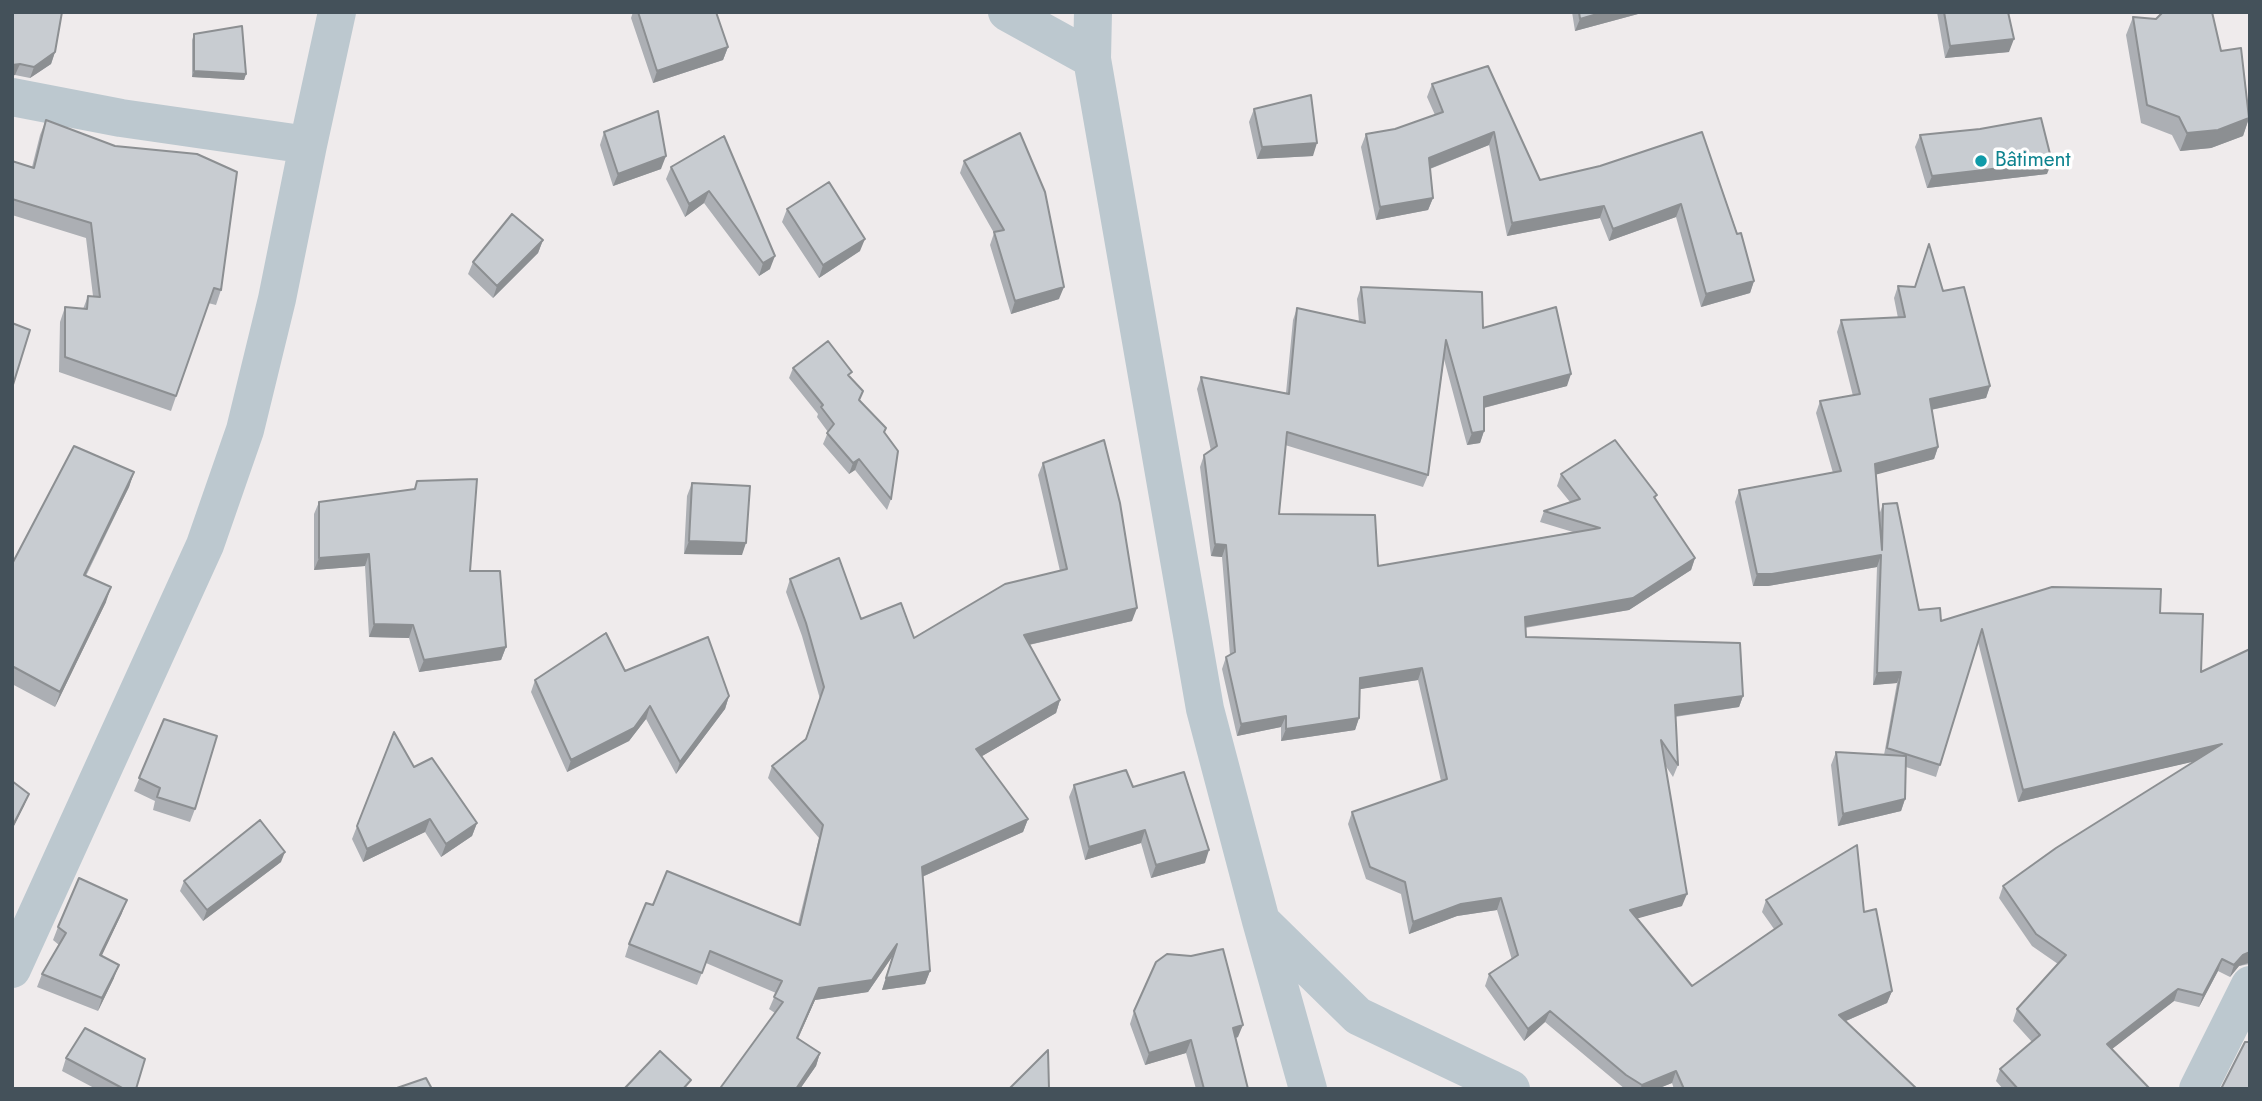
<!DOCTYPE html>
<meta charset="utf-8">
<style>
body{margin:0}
#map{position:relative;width:2262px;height:1101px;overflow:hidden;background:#efebec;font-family:Jost,sans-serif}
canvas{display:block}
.frame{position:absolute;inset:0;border:14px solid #44515a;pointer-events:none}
</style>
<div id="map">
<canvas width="2262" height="1101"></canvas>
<div class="frame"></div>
</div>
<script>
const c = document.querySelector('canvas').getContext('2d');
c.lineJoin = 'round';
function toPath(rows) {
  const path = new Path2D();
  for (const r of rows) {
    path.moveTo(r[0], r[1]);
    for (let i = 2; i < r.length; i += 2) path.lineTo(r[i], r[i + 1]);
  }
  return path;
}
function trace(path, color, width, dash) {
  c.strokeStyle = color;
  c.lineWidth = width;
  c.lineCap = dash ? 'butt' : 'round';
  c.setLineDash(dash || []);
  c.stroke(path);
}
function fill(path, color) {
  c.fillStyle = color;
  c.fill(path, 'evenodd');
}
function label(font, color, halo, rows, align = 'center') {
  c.font = font + ' Jost,sans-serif';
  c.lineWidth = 7;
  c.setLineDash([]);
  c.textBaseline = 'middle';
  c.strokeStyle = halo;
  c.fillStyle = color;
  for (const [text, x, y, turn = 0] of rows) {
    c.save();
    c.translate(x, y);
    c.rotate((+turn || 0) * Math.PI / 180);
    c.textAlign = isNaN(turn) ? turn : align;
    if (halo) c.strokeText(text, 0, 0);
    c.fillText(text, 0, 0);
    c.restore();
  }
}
const minor = toPath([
 [1007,12,1092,59],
 [1093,12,1092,59,1205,709,1261,921,1308,1089],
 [12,97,121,118,308,145],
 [1261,921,1358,1016,1511,1089],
 [12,969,205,545,245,430,277,299,308,145,337,12],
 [2198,1089,2250,985]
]);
const wall = toPath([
 [12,12,55,52,51,64,30,78,15,75],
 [633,12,638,12,728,47,723,60,653,83,631,18],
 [1572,12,1639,12,1638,14,1575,31],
 [1937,12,2008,12,2009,52,1945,58],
 [2133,17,2221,51,2249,118,2243,136,2211,148,2180,151,2172,135,2141,123,2126,35],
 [194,34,246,74,244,80,192,77,192,40],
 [1488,66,1540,180,1600,166,1702,132,1754,281,1750,293,1701,307,1676,217,1609,241,1600,218,1507,236,1489,145,1430,169,1433,198,1428,210,1376,220,1361,147,1366,134,1395,129,1435,115,1427,97,1432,84],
 [1254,109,1313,156,1257,159,1249,122],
 [46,120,221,290,216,305,208,303,171,411,59,372,60,322,65,307,83,309,88,296,93,296,86,238,12,215,12,161,32,167,40,135],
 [1980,129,2047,174,1927,188,1915,147,1920,135],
 [604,132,661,169,613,186,600,145],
 [724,136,770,269,759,276,704,203,685,217,666,179,671,167],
 [964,161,1059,299,1011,314,990,245,994,233,960,173],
 [787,209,860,251,819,278,782,222],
 [543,240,538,253,493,298,468,274,473,262],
 [1898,286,1943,291,1990,386,1986,398,1931,410,1938,447,1934,459,1876,474,1879,515,1883,504,1919,610,1941,621,2160,613,2201,672,2250,649,2250,964,2239,966,2230,977,2218,971,2199,1007,2174,1001,2112,1049,2150,1089,2003,1089,1996,1081,2000,1069,2032,1042,2013,1021,2017,1009,2058,964,2032,946,1999,898,2003,886,2195,761,2018,802,1978,642,1936,777,1906,767,1905,799,1901,811,1838,826,1831,765,1836,752,1884,755,1897,683,1873,685,1877,567,1768,586,1753,586,1735,502,1739,490,1833,473,1816,413,1820,401,1853,396,1837,332,1841,320,1898,318,1894,298],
 [1361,287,1483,328,1567,386,1484,408,1484,431,1480,443,1467,445,1444,359,1428,475,1423,487,1285,445,1279,514,1378,566,1573,532,1540,522,1544,511,1570,502,1557,486,1561,474,1657,495,1655,499,1695,558,1691,570,1629,610,1525,628,1526,637,1743,696,1739,707,1675,717,1678,765,1673,777,1665,765,1682,906,1637,918,1692,986,1774,929,1762,912,1766,900,1864,912,1892,991,1887,1003,1846,1021,1917,1089,1674,1089,1672,1083,1657,1089,1625,1089,1545,1022,1524,1041,1485,986,1489,974,1512,960,1497,910,1457,916,1409,934,1401,894,1366,879,1348,824,1352,812,1441,781,1418,680,1359,689,1359,718,1355,730,1281,741,1281,727,1237,736,1222,669,1226,657,1230,655,1222,557,1211,556,1200,467,1204,455,1211,451,1197,389,1201,377,1286,393,1293,320,1297,308,1359,322,1357,299],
 [793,368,850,378,860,400,884,433,891,499,887,510,855,470,849,474,823,444,828,432,817,417,818,414,789,378],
 [1043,463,1132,621,1029,645,1060,700,1056,713,982,756,1028,819,1023,832,922,877,930,971,925,984,882,990,892,957,868,992,815,1000,798,1038,820,1053,816,1066,800,1089,721,1089,775,1013,769,1009,776,993,706,963,697,985,625,957,629,944,653,905,798,924,819,838,768,778,772,766,805,740,820,699,802,636,786,592,790,579,861,619,914,638,1060,571,1038,475],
 [134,472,129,487,86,576,106,602,55,707,12,684,12,564],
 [417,481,470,571,506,647,501,660,419,672,409,638,369,637,365,566,314,570,314,514,319,502,414,489],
 [692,483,742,555,684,554,687,496],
 [625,671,729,696,725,709,676,774,646,719,629,741,567,772,531,692,535,680],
 [164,719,195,809,190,822,153,810,155,801,134,791],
 [394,732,414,767,477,823,472,836,441,857,425,832,363,862,352,839],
 [1074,785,1133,787,1205,863,1151,878,1141,843,1085,860,1069,797],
 [281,862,203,921,180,891,184,881],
 [122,913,101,956,114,978,98,1011,37,987,42,974,59,945,53,940,58,927],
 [1191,956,1238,1037,1236,1038,1248,1089,1196,1089,1186,1053,1145,1065,1130,1024,1134,1011],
 [66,1058,136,1089,96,1089,62,1071]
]);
const shadedWall = toPath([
 [1604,12,1639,12,1638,14,1575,31,1580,19],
 [2014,39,2009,52,1945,58,1950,46],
 [728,47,723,60,653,83,657,71],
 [55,52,51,64,30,78,34,67],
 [20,64,15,75,12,76,12,65],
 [194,71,246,74,244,80,192,77],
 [2249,118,2243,136,2211,148,2180,151,2187,133],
 [1494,132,1489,145,1424,171,1429,158],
 [1317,143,1313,156,1257,159,1262,147],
 [666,156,661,169,613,186,618,174],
 [2052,162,2047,174,1927,188,1932,176],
 [709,191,704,203,685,217,689,204],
 [1433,198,1428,210,1376,220,1380,207],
 [1681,204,1676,217,1609,241,1613,229],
 [1604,206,1600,218,1507,236,1512,223],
 [865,239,860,251,819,278,823,265],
 [543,240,538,253,493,298,497,286],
 [775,256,770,269,759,276,763,263],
 [1754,281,1750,293,1701,307,1706,294],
 [1064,287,1059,299,1011,314,1015,301],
 [1571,374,1567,386,1479,409,1484,397],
 [1990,386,1986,398,1925,411,1930,399],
 [1484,431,1480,443,1467,445,1472,433],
 [1938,447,1934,459,1871,476,1875,464],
 [859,459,855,470,849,474,853,463],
 [134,472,129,487,78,590,84,575],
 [689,541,746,543,742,555,684,554],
 [1215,544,1226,545,1222,557,1211,556],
 [369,554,365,566,314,570,319,558],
 [1881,555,1877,567,1768,586,1753,586,1757,574],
 [1695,558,1691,570,1629,610,1520,628,1525,617],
 [111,587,106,602,55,707,60,692],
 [1137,608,1132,621,1019,647,1024,635],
 [374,624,413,625,409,638,369,637],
 [506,647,501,660,419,672,424,660],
 [1422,668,1418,680,1355,690,1360,678],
 [1901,672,1897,683,1873,685,1877,673],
 [729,696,725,709,676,774,680,762],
 [1743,696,1739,707,1670,717,1675,705],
 [1060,700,1056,713,972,762,976,749],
 [650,706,646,719,629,741,567,772,571,760],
 [1286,716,1281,727,1237,736,1241,724],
 [1359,718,1355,730,1281,741,1286,729],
 [2222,744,2218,756,2018,802,2023,790],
 [29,794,24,806,12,830,12,827],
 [1905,799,1901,811,1838,826,1843,814],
 [430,819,425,832,363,862,367,849],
 [1028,819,1023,832,917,879,922,867],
 [477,823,472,836,441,857,446,844],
 [1145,830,1141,843,1085,860,1089,847],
 [1209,850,1205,863,1151,878,1156,865],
 [285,852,281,862,203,921,207,910],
 [1687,894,1682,906,1625,922,1630,910],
 [1501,898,1497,910,1457,916,1409,934,1413,922,1461,904],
 [127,900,122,913,96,968,100,955],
 [897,944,892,957,868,992,815,1000,793,1050,819,988],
 [2250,952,2250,959,2248,963,2239,966,2230,977,2234,965,2243,955],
 [2222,959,2218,971,2199,1007,2203,995],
 [119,965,114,978,98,1011,102,998],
 [930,971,925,984,882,990,886,978],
 [2178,989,2174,1001,2103,1056,2107,1044],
 [1892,991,1887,1003,1834,1026,1839,1015],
 [1550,1011,1545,1022,1524,1041,1528,1029],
 [1243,1025,1238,1037,1229,1040,1233,1028],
 [1191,1040,1186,1053,1145,1065,1149,1053],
 [820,1053,816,1066,800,1089,796,1089],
 [1676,1071,1672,1083,1657,1089,1640,1089,1642,1085]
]);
const building = toPath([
 [12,12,62,12,55,52,34,67,20,64,12,65,12,12],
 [638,12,716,12,728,47,657,71,638,12],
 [1579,12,1604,12,1580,19,1579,12],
 [1944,12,2008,12,2014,39,1950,46,1944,12],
 [2163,12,2212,12,2221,51,2241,48,2249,118,2218,130,2187,133,2179,117,2147,105,2133,17,2156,19,2163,12],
 [242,26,246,74,194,71,194,34,242,26],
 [1488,66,1540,180,1600,166,1702,132,1737,234,1741,233,1754,281,1706,294,1681,204,1613,229,1604,206,1512,223,1494,132,1429,158,1433,198,1380,207,1366,134,1395,129,1443,112,1432,84,1488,66],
 [1311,95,1317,143,1262,147,1254,109,1311,95],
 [658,111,666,156,618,174,604,132,658,111],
 [2041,118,2052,162,1932,176,1920,135,1980,129,2041,118],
 [46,120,115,146,197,154,237,172,221,290,214,288,176,396,65,357,65,307,87,309,88,296,100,297,91,223,12,199,12,161,34,168,46,120],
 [1020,133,1045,192,1064,287,1015,301,994,232,1004,230,964,161,1020,133],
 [724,136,775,256,763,263,709,191,689,204,671,167,724,136],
 [829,182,865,239,823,265,787,209,829,182],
 [512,214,543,240,497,286,473,262,512,214],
 [1929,244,1943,291,1964,287,1990,386,1930,399,1938,447,1875,464,1882,550,1883,504,1897,503,1919,610,1940,608,1941,621,2052,587,2161,589,2160,613,2203,614,2201,672,2250,649,2250,952,2243,955,2234,965,2222,959,2203,995,2178,989,2107,1044,2150,1089,2018,1089,2000,1069,2040,1035,2017,1009,2066,955,2036,934,2003,886,2056,848,2222,744,2023,790,1982,629,1940,765,1887,748,1901,672,1877,673,1881,555,1772,574,1757,574,1739,490,1841,471,1820,401,1860,394,1841,320,1905,317,1898,286,1915,287,1929,244],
 [1361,287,1482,292,1483,328,1556,307,1571,374,1484,397,1484,431,1472,433,1446,340,1428,475,1287,432,1279,514,1375,515,1378,566,1600,528,1544,511,1580,499,1561,474,1615,440,1657,495,1654,497,1695,558,1633,598,1525,617,1526,637,1740,643,1743,696,1675,705,1678,765,1661,740,1687,894,1630,910,1692,986,1782,924,1766,900,1857,845,1864,912,1876,909,1892,991,1839,1015,1917,1089,1684,1089,1676,1071,1642,1085,1626,1075,1550,1011,1528,1029,1489,974,1518,955,1501,898,1461,904,1413,922,1405,882,1370,867,1352,812,1447,779,1422,668,1360,678,1359,718,1286,729,1286,716,1241,724,1226,657,1235,652,1226,545,1215,544,1204,455,1217,446,1201,377,1289,394,1297,308,1365,323,1361,287],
 [12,323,30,330,12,388,12,323],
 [828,341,852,372,848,375,863,391,859,400,886,428,884,432,898,451,891,499,859,459,853,463,827,433,834,424,821,407,823,405,793,368,828,341],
 [1104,440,1120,503,1137,608,1024,635,1060,700,976,749,1028,819,922,867,930,971,886,978,897,944,872,980,819,988,797,1038,820,1053,796,1089,724,1089,721,1087,783,1002,774,997,782,981,710,951,702,973,629,944,646,903,653,905,667,871,800,925,823,825,772,766,806,739,824,687,806,623,790,579,839,558,861,619,901,603,914,638,1005,584,1067,569,1043,463,1104,440],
 [74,446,134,472,84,575,111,587,60,692,12,666,12,564,74,446],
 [477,479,470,571,500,571,506,647,424,660,413,625,374,624,369,554,319,558,319,502,415,489,417,481,477,479],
 [692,483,750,486,746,543,689,541,692,483],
 [606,633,625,671,708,637,729,696,680,762,650,706,634,728,571,760,535,680,606,633],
 [164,719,217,736,195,809,157,797,160,788,139,778,164,719],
 [394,732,414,767,432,758,477,823,446,844,430,819,367,849,357,826,394,732],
 [1836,752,1906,756,1905,799,1843,814,1836,752],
 [1126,770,1133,787,1184,772,1209,850,1156,865,1145,830,1089,847,1074,785,1126,770],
 [12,781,29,794,12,827,12,781],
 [260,820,285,852,207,910,184,881,260,820],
 [79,878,127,900,100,955,119,965,102,998,42,974,66,933,58,927,79,878],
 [1223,949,1243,1025,1233,1028,1248,1089,1204,1089,1191,1040,1149,1053,1134,1011,1156,962,1167,954,1191,956,1223,949],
 [85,1028,145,1059,136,1089,124,1089,66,1058,85,1028],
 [2245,1042,2250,1042,2250,1089,2221,1089,2245,1042],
 [1048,1050,1049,1089,1009,1089,1048,1050],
 [660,1051,691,1080,683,1089,624,1089,660,1051],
 [426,1078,432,1089,394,1089,426,1078]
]);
const markers = [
 [1981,161,7,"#0f9aa8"]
];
const cultureNames = [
 ["Bâtiment",1995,161]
];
trace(minor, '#bcc8cf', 38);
fill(wall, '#acafb4');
fill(shadedWall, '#8c8f92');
fill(building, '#c8ccd1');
trace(building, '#8c8f92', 2);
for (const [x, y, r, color] of markers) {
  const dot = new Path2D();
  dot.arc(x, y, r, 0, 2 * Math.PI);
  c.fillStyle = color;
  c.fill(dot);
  trace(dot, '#fff', 2.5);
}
label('21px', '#0d838f', '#fff', cultureNames, 'left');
</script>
